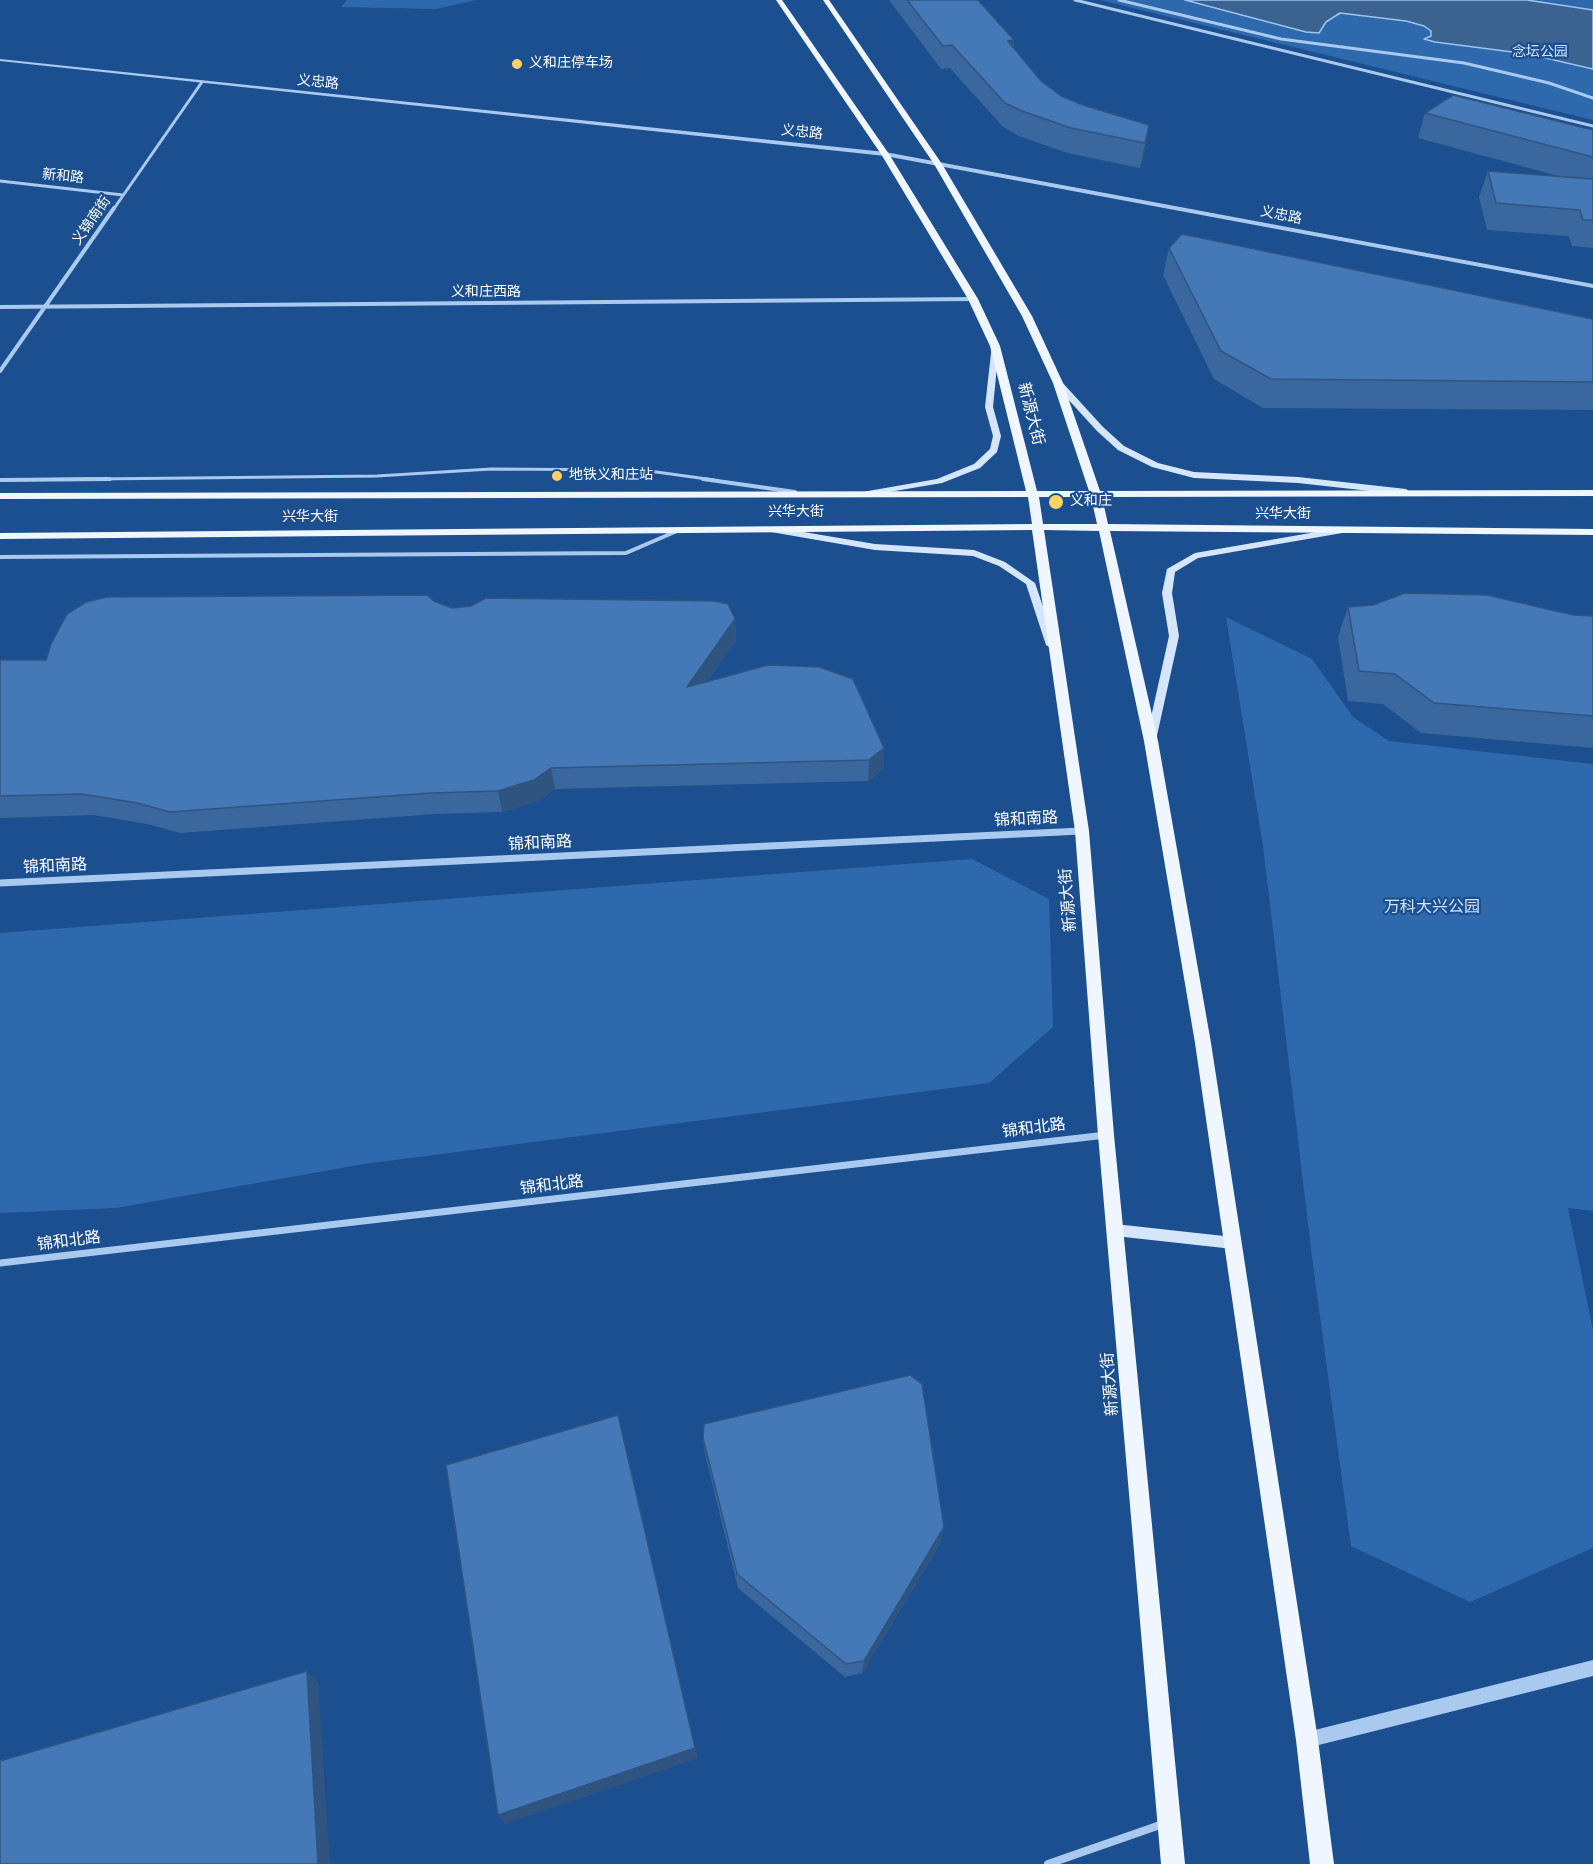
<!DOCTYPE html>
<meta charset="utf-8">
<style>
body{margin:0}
canvas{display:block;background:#1b4f8f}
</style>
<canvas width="1593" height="1864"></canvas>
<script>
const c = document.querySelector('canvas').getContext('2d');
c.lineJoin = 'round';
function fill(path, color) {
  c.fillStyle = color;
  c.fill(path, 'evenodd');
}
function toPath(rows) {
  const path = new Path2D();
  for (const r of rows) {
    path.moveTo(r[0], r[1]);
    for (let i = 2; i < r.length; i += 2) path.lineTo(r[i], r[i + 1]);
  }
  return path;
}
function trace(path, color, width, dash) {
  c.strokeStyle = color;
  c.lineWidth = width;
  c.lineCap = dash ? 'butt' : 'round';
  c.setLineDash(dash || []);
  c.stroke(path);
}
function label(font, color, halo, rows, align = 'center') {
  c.font = font + ' Jost,"Noto Sans SC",sans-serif';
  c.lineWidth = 4.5;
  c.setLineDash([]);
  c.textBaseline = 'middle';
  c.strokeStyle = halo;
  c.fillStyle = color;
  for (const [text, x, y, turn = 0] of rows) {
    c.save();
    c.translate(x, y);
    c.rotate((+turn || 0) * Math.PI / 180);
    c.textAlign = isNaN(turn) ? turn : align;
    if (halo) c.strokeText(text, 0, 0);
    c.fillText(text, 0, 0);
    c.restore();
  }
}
const green = toPath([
 [347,0,476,0,436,9,341,7],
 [1100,0,1593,0,1593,120,1207,26],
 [1226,617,1312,659,1353,717,1389,741,1593,764,1593,1211,1568,1208,1593,1331,1593,1548,1470,1602,1351,1546,1312,1257,1263,846],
 [972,859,1049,899,1053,1027,989,1083,364,1164,116,1208,0,1213,0,933]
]);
const water = toPath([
 [1185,0,1527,0,1593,10,1593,69,1528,54,1435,42,1424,39,1431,36,1431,31,1424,26,1406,21,1340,13,1326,22,1319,33,1306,32,1185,0]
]);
const serviceFar1 = toPath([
 [0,480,377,476,491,469,642,470,714,480]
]);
const service = toPath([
 [703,479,795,492],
 [0,480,110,479],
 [0,557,626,553,677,531]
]);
const minorFar3 = toPath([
 [1075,0,1593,126],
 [1119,0,1281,39,1464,63,1549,83,1593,98],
 [0,181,123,195],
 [113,210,202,82]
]);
const minorFar2 = toPath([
 [0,307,973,299],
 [0,371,114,208]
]);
const minorFar1 = toPath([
 [0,883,1081,831],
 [0,1263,1106,1135]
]);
const minor = toPath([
 [1048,1864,1163,1824]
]);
const tertiary = toPath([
 [0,59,885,152,1593,284,1593,288,885,156,0,61,0,59],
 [1593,1660,1593,1676,1307,1748,1301,1746,1299,1740,1301,1734,1307,1732,1593,1660]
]);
const secondary = toPath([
 [992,344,999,346,993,407,1001,436,997,452,980,468,942,483,865,496,865,492,868,491,937,479,974,464,990,449,993,436,985,407,992,344],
 [1055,381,1061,381,1103,427,1124,446,1158,463,1194,472,1298,477,1406,489,1410,492,1406,495,1298,483,1194,478,1152,467,1118,450,1097,431,1055,385,1055,381],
 [774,527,875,544,974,550,1005,562,1035,583,1056,645,1051,648,1046,645,1026,584,999,566,973,556,875,550,771,532,769,530,774,527],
 [1345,527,1350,530,1348,532,1198,558,1175,572,1172,593,1179,636,1156,740,1151,744,1147,742,1146,740,1169,636,1162,593,1167,569,1195,553,1345,527],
 [1115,1224,1233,1237,1238,1238,1240,1243,1238,1248,1233,1249,1115,1236,1110,1234,1108,1230,1110,1226,1115,1224]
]);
const primary = toPath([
 [776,0,782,0,889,154,978,299,1000,346,1037,491,1089,491,1053,383,1022,316,934,164,823,0,829,0,942,164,1032,316,1063,383,1100,491,1593,490,1593,496,1102,497,1108,524,1593,529,1593,535,1110,531,1158,741,1211,1043,1318,1740,1334,1864,1310,1864,1296,1740,1195,1043,1144,741,1099,531,1044,530,1089,831,1114,1135,1185,1864,1161,1864,1098,1135,1075,831,1032,530,0,539,0,533,1032,524,1028,497,0,499,0,493,1026,491,990,346,968,299,881,154,776,0],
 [1039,497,1091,497,1097,524,1043,524,1039,497]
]);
const wall = toPath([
 [889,0,978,0,1014,40,1014,48,1041,81,1061,96,1083,105,1149,125,1145,150,1140,168,1067,153,1019,136,1003,127,950,68,941,69],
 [1425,113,1593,130,1593,248,1572,246,1569,236,1487,230,1479,197,1488,171,1562,177,1418,138],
 [1169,248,1593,319,1593,410,1263,408,1214,379,1163,275],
 [434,601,452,608,735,619,736,640,707,682,884,748,883,769,868,781,555,789,538,801,502,812,436,814,180,833,147,824,93,815,0,818,0,660,46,660],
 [1348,607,1593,616,1593,748,1421,733,1383,704,1348,701,1338,637],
 [703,1438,941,1542,862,1673,845,1677,738,1588,705,1454]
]);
const shadedWall = toPath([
 [1014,40,1012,64,1008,41],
 [1149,125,1145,150,1140,168,1145,143],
 [735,619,736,640,689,708,687,687],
 [884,748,883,769,868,781,869,760],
 [551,768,555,789,538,801,502,812,498,791],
 [618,1415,698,1758,505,1824,498,1815],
 [944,1527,941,1542,862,1673,864,1661],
 [307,1671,318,1683,330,1864,318,1864]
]);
const building = toPath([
 [907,0,978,0,1014,40,1008,41,1041,81,1061,96,1083,105,1149,125,1145,143,1071,128,1022,111,1005,103,952,45,943,46,907,0],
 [1453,95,1593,130,1593,157,1425,113,1453,95],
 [1488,171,1593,179,1593,220,1583,220,1580,210,1496,203,1488,171],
 [1182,234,1593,319,1593,382,1271,379,1221,351,1169,248,1182,234],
 [1405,593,1487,595,1573,615,1593,616,1593,716,1434,703,1395,674,1359,671,1348,607,1373,605,1405,593],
 [427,595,434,601,452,608,471,606,486,598,715,601,728,604,735,619,687,687,768,665,819,667,853,679,884,748,869,760,551,768,534,780,498,791,431,793,170,812,137,803,82,794,0,796,0,660,46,660,51,644,67,614,86,602,107,597,427,595],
 [910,1375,922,1384,944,1527,864,1661,846,1664,737,1574,703,1438,704,1424,910,1375],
 [618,1415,695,1748,498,1815,446,1465,618,1415],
 [307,1671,318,1864,0,1864,0,1761,307,1671]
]);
const markers = [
 [517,64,6,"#ffd166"],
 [557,476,6,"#ffd166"],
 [1056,502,8,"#ffd166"]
];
const farParknames = [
 ["念坛公园",1540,53]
];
const farPoinames = [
 ["义和庄停车场",529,64],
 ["地铁义和庄站",569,476],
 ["义和庄",1070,502]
];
const farStreetnames = [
 ["义忠路",318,83,6],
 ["义忠路",802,133,6],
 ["新和路",63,177,6],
 ["义忠路",1281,216,11],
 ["义锦南街",92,221,-55],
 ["义和庄西路",486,293],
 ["兴华大街",796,513],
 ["兴华大街",1283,515],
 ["兴华大街",310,518]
];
const streetNames = [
 ["新源大街",1030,414,76],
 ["锦和南路",1026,820,-3],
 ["锦和南路",540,844,-3],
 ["锦和南路",55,867,-3],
 ["新源大街",1069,900,-95],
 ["锦和北路",1034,1129,-7],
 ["锦和北路",552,1186,-7],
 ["锦和北路",69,1242,-7],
 ["新源大街",1111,1384,-95]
];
const parkNames = [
 ["万科大兴公园",1432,908]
];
fill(green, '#2e69ad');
fill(water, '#3c6290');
trace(water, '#9cc4f0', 1.5);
trace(serviceFar1, '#a9c9ee', 3);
trace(service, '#a9c9ee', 4);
trace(minorFar3, '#a9c9ee', 3);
trace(minorFar2, '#a9c9ee', 4);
trace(minorFar1, '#a9c9ee', 7);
trace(minor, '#a9c9ee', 8);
fill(tertiary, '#a9c9ee');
fill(secondary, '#d6e6fa');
fill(primary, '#f0f6ff');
fill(wall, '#3a679d');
fill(shadedWall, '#305480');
fill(building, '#4478b7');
trace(building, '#305480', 1.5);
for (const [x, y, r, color] of markers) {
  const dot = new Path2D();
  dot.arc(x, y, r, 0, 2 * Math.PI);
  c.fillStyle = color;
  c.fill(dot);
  trace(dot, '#1b4f8f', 2);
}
label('14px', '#cfe3fa', '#1b4f8f', farParknames);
label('14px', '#fff', '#1b4f8f', farPoinames, 'left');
label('14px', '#fff', '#1b4f8f', farStreetnames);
label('16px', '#fff', '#1b4f8f', streetNames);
label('16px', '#cfe3fa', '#1b4f8f', parkNames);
</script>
